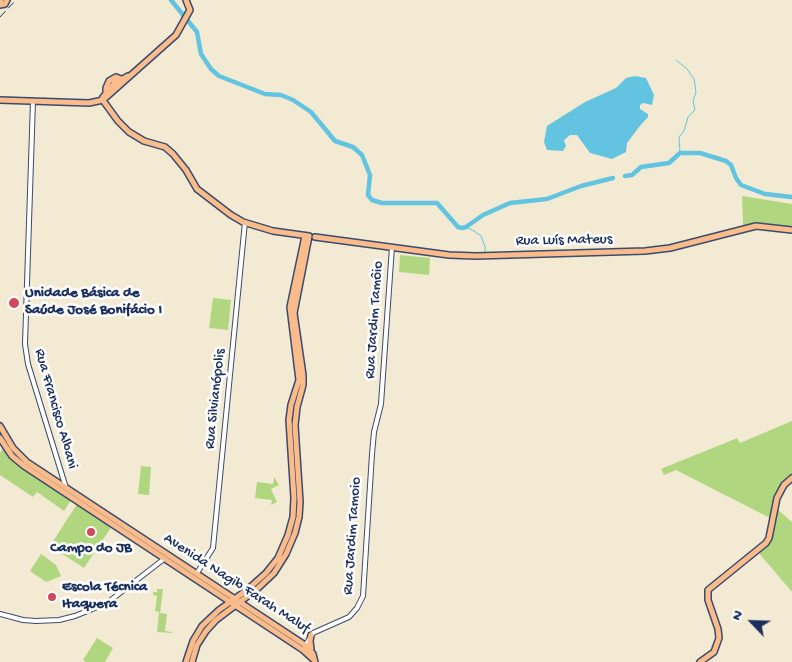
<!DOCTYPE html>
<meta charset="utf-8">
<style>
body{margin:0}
#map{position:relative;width:792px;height:662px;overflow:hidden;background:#f3ead3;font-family:"Gochi Hand",sans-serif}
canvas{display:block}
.north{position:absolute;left:727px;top:597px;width:50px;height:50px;-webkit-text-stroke:4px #fff;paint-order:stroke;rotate:294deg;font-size:14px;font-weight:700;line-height:20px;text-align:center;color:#1b2f5e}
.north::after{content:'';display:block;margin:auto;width:18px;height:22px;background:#1b2f5e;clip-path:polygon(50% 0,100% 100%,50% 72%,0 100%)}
</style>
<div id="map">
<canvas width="792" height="662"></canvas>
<div class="north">N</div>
</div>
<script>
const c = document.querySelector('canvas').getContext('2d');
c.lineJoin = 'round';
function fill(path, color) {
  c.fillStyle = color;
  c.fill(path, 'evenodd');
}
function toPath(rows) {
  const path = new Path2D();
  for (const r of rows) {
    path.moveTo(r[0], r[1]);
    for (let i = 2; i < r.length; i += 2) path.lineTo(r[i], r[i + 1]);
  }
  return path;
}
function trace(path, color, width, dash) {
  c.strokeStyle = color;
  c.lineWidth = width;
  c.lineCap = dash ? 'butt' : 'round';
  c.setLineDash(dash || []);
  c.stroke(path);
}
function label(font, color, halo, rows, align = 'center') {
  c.font = font + ' "Gochi Hand",sans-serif';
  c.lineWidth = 5;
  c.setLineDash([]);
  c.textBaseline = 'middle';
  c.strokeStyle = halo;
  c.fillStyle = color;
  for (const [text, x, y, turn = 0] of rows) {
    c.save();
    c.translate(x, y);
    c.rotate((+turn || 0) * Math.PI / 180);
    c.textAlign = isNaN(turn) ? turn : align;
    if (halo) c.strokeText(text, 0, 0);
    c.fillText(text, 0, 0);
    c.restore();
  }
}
const green = toPath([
 [742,196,792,204,792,227,779,225,743,225],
 [400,255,430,258,429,275,399,272],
 [213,298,231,300,228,330,209,328],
 [792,421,792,475,774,501,770,518,676,470,664,475,661,469,673,464,735,439,737,438,740,443],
 [3,448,10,457,71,500,64,511,37,492,33,497,0,475,0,453],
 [141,466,151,467,149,495,138,494],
 [274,477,279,485,271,489,277,502,271,505,272,500,255,498,257,482,273,484],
 [77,504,112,526,84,568,50,546],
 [776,508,792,522,792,592,758,552,764,546],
 [41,554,56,565,61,576,46,582,30,571],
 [157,589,163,589,160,613,167,614,165,631,172,632,172,633,157,632,159,612,155,611,157,596,153,595,153,592,157,592],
 [97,638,113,648,105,662,86,662,83,660]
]);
const water = toPath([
 [635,76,646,78,654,95,652,105,643,103,640,105,640,109,648,114,648,117,639,127,627,143,626,152,612,159,590,153,577,135,570,135,564,140,566,146,563,151,547,150,544,142,547,126,585,102,616,88,626,78]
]);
const stream = toPath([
 [676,60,687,69,694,79,696,92,693,101,695,110,688,117,684,131,679,137,680,153],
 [466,227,474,231,481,236,485,247,485,252]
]);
const river = toPath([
 [171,0,197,32,201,54,211,69,219,76,265,94,281,95,293,100,311,112,335,141,353,147,362,155,370,175,368,195,372,200,382,203,437,203,458,227,462,228,466,227,483,215,510,203,547,199,581,186,613,178],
 [625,176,632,175,641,167,669,163,680,153,700,153,726,161,731,165,736,178,741,185,765,194,792,197]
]);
const minor = toPath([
 [33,101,25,344,28,364,66,488],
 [197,573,213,548,245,222],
 [0,614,23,620,36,621,59,620,75,616,107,603,164,559],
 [305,646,313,633,349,617,357,608,363,596,372,454,374,432,381,404,392,247]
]);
const major = toPath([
 [0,0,1,0],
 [0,5,5,4,7,0],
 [106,93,106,88,109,81,116,77,121,79],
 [103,97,114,84,128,76],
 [102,99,118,121,129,132,144,141,165,147,173,154,186,170,197,189,231,215,243,222,273,231,309,236],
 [0,100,89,103,103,100,176,35,190,10,186,0],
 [315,237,449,255,476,256,645,251,670,248,756,226,792,230],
 [0,426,13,448,27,462,305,645,313,654,315,662],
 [0,438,12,456,24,466,303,650,314,660],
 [311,649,310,641,311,635],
 [186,662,193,641,202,626,219,610,247,590,266,573,278,558,288,535,293,517,294,498,289,420,291,405,299,380,290,307,305,236],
 [192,662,197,645,206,631,216,620,257,589,274,573,286,554,295,533,299,517,300,502,295,425,297,407,303,385,303,375,294,313,309,236],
 [700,662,714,652,719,638,718,629,708,600,708,590,766,543,769,538,777,498,784,485,792,478]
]);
const rail = toPath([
 [0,17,16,0]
]);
const markers = [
 [14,303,6,"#d1495b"],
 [91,532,5,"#d1495b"],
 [52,597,5,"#d1495b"]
];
const streetNames = [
 ["Rua Luís Mateus",564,241,-1],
 ["Rua Jardim Tamôio",375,320,-86],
 ["Rua Silvianópolis",216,399,-84],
 ["Rua Francisco Albani",55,409,74],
 ["Rua Jardim Tamoio",353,536,-86],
 ["Avenida Nagib Farah Maluf",236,584,33]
];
const poiNames = [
 ["Unidade Básica de",25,294],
 ["Saúde José Bonifácio I",25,311],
 ["Campo do JB",91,549,"center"],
 ["Escola Técnica",62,588],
 ["Itaquera",62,605]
];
fill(green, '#b1d680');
fill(water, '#63c4e1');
trace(stream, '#63c4e1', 1);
trace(river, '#63c4e1', 4.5);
trace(minor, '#3b4b70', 6);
trace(major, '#3b4b70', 8);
trace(minor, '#fff', 4);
trace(major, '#f9bc8a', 5);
trace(rail, '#1b2f5e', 1, [8, 4]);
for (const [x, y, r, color] of markers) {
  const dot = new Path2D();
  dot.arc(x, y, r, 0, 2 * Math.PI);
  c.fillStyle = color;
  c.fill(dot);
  trace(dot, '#fff', 2);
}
label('15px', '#1b2f5e', '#fff', streetNames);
label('bold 15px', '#1b2f5e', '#fff', poiNames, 'left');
</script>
